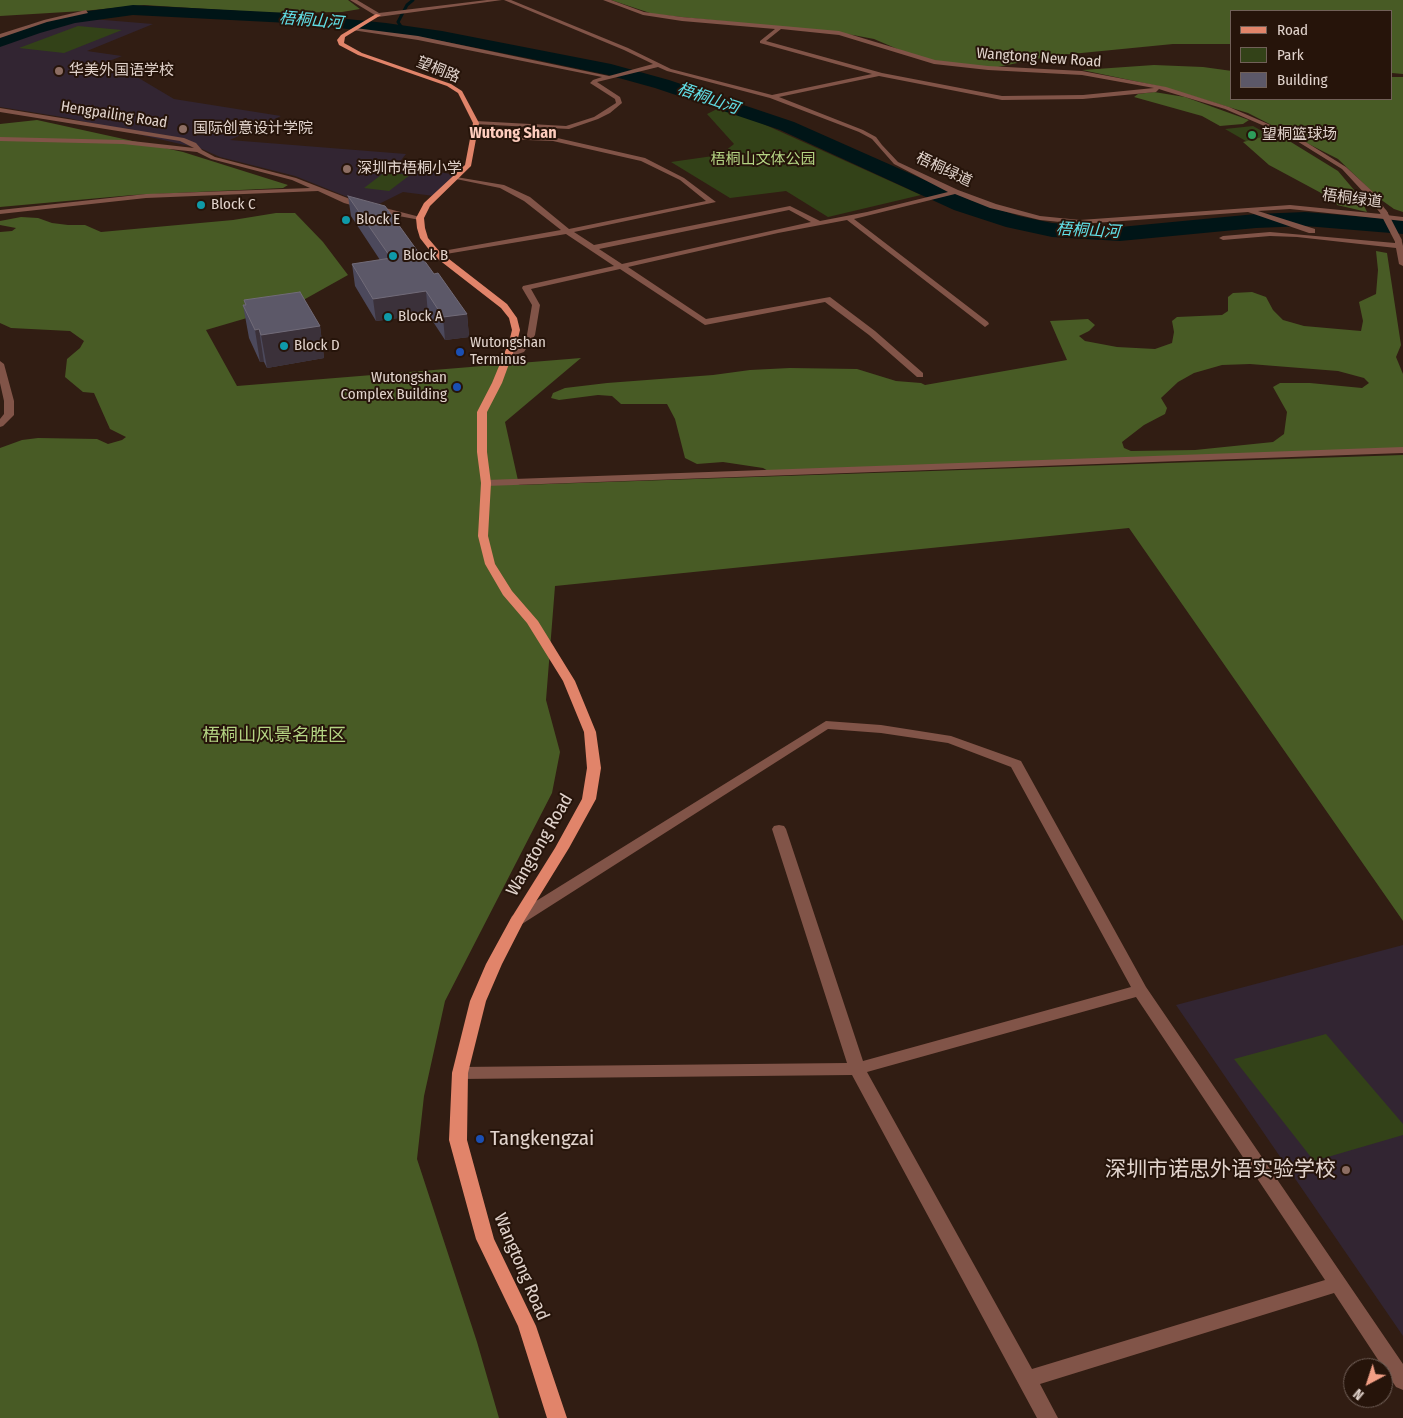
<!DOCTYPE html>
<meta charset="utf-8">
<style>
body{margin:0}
#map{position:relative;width:1403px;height:1418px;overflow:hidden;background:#311d13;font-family:"Fira Sans Condensed",sans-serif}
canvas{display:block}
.legend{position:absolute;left:1230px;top:10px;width:162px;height:90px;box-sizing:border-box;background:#26140a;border:1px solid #716058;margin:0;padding:6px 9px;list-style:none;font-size:15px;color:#e1d3cc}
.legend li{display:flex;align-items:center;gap:10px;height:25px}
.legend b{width:25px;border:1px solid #716058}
.north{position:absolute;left:1343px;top:1358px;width:50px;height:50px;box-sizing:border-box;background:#26140a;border:1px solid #716058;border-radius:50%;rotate:220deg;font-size:14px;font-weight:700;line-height:20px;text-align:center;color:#e1d3cc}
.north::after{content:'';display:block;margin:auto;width:18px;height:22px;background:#f39f85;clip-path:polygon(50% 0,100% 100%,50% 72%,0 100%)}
</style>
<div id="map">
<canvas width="1403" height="1418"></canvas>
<ul class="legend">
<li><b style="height:6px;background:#e1846a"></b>Road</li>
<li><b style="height:14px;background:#334218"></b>Park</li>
<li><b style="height:14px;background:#5c5868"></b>Building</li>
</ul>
<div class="north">N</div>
</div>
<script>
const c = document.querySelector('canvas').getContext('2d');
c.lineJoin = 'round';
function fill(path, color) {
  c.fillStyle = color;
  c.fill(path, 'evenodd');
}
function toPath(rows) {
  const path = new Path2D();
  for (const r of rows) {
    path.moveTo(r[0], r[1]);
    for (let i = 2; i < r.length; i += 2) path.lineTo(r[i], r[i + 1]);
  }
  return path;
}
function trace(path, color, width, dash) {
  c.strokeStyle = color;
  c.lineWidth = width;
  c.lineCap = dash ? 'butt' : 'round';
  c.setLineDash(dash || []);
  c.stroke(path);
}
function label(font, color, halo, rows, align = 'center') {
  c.font = font + ' "Fira Sans Condensed","Noto Sans SC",sans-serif';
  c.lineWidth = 4;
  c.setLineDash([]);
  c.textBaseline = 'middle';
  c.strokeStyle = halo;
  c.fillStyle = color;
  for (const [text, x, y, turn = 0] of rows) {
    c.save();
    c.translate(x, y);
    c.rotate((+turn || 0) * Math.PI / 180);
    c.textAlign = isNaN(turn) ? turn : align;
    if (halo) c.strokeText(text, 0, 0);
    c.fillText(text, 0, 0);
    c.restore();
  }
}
const education = toPath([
 [92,19,153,24,87,51,122,56,99,65,137,77,174,99,281,116,230,140,406,154,398,164,455,175,434,196,403,192,379,204,345,196,295,176,220,157,202,149,68,118,0,107,0,46,67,22],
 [1403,945,1403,1336,1176,1005]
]);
const green = toPath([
 [78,26,122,30,64,53,19,48],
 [719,108,739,113,921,195,828,217,786,191,730,198,671,162,720,155,734,144,707,114],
 [1253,126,1280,141,1251,144,1225,129],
 [385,172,410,175,389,191,364,188],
 [1326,1034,1403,1124,1403,1135,1314,1161,1234,1059]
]);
const forest = toPath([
 [0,0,348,0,360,9,342,12,270,13,144,5,83,11,0,16],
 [611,0,1403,0,1403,74,1392,73,1392,11,1232,11,1232,44,1173,44,1051,56,993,68,921,59,874,39,853,35,653,14],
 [1154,65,1203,67,1232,71,1232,99,1392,99,1392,77,1403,77,1403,212,1394,209,1380,199,1338,159,1248,113,1163,87,1082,70],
 [1154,92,1185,97,1249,120,1243,124,1220,126,1202,116,1134,97,1138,94],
 [37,120,183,152,288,185,283,188,133,195,0,207,0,124],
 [1270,135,1286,139,1338,171,1360,197,1367,212,1337,205,1336,201,1269,165,1243,142],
 [276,213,295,213,323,242,348,275,298,303,206,330,237,386,581,358,505,422,519,485,1403,455,1403,921,1129,528,555,586,546,700,560,752,552,793,445,1001,424,1096,417,1159,477,1342,499,1418,0,1418,0,448,22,440,38,438,97,439,108,444,122,440,126,437,110,429,94,393,83,392,65,377,67,359,80,348,84,341,70,331,11,328,0,323,0,232,12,231,16,228,0,225,0,221,21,217,38,218,52,223,68,225,85,225,101,232,233,220],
 [1376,251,1387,253,1401,345,1396,357,1403,374,1403,448,770,472,763,468,723,462,697,464,685,458,675,419,667,404,621,404,612,396,598,395,559,400,551,398,553,393,565,388,607,383,713,375,750,370,790,368,857,369,896,381,921,383,925,385,1067,360,1050,321,1088,319,1095,325,1089,331,1079,336,1085,341,1117,347,1155,349,1172,343,1174,332,1172,321,1177,317,1222,315,1228,311,1228,297,1233,293,1252,292,1266,297,1273,310,1283,320,1304,326,1361,331,1363,321,1359,302,1376,294,1378,270],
 [1250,364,1338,371,1364,378,1369,383,1362,388,1310,383,1280,383,1273,387,1287,412,1284,434,1273,442,1195,450,1131,451,1124,448,1122,442,1144,425,1165,414,1167,408,1161,398,1178,382,1194,373,1222,365]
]);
const stream = toPath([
 [413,0,407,5,398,22,403,29,414,32]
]);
const river = toPath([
 [133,5,289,13,386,23,442,31,611,64,669,80,794,122,970,200,1019,216,1052,223,1120,227,1256,214,1305,212,1403,220,1403,234,1305,226,1256,228,1120,241,1052,237,1006,227,954,210,780,130,655,88,608,75,532,59,442,41,386,33,289,23,133,15,75,23,40,33,0,47,0,36,28,25,74,13,133,5]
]);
const minor = toPath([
 [350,0,357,0,379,13,487,0,502,0,378,17,350,0],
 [504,0,511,0,628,48,671,69,772,95,872,74,760,43,760,41,775,29,682,21,643,15,603,0,611,0,644,12,682,17,839,31,935,60,988,66,1082,71,1166,87,1229,107,1296,136,1346,167,1372,191,1388,213,1386,215,1403,217,1403,221,1290,209,1258,211,1315,229,1315,233,1309,233,1248,212,1080,224,1040,220,990,208,955,194,854,219,988,322,989,324,985,327,847,220,778,233,628,267,706,319,830,297,875,331,923,373,923,377,917,377,869,335,825,302,705,325,620,269,531,289,540,305,535,335,524,352,509,357,506,356,506,352,518,348,527,335,532,305,522,288,523,286,614,266,566,234,434,256,433,254,437,252,561,230,524,201,500,188,456,179,456,177,504,185,530,197,569,229,706,201,680,180,641,161,553,141,473,138,471,137,471,135,553,137,645,158,684,178,716,202,574,232,594,245,790,206,820,221,867,212,948,192,894,164,872,139,859,132,770,98,667,71,658,67,597,82,620,97,622,103,610,113,598,119,569,129,474,124,474,122,476,121,566,126,594,117,616,103,615,99,590,83,593,80,602,77,418,40,352,30,355,28,418,36,609,76,653,64,624,50,504,0],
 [781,29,839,35,934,64,988,70,1082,75,1154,88,1083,95,1002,96,882,73,766,41,781,29],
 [879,76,1002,100,1083,99,1156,92,1159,89,1165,91,1225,109,1292,138,1342,169,1366,195,1381,214,1290,205,1080,220,1040,216,996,204,958,190,898,162,882,145,876,137,863,130,779,97,879,76],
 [789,210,811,222,622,264,599,249,789,210],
 [86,10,88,13,47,22,0,38,0,34,44,20,86,10],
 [0,108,184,138,196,143,202,150,215,157,296,178,350,199,424,218,420,220,372,211,344,203,318,191,146,198,0,214,0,210,146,194,310,188,292,180,211,159,197,152,123,144,0,141,0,137,123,140,194,148,180,141,0,112,0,108],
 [1270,232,1395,243,1395,238,1401,238,1403,246,1403,266,1399,264,1396,248,1297,237,1270,236,1223,240,1219,238,1223,236,1270,232],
 [0,361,4,364,14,401,14,415,3,426,0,427,0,419,4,414,4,401,0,383,0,361],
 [1403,447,1403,453,486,486,481,483,486,480,1403,447],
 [826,721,881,725,951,736,1021,761,1146,987,1403,1364,1403,1390,1396,1387,1334,1293,1040,1384,1058,1418,1037,1418,852,1075,460,1079,454,1077,452,1073,454,1069,460,1067,847,1063,772,829,774,826,779,825,784,826,786,829,863,1061,1131,987,1011,767,948,743,881,733,828,729,522,924,512,924,510,920,512,916,826,721],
 [1136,997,1325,1280,1032,1369,867,1072,1136,997]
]);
const major = toPath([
 [376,14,381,15,345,37,344,43,362,53,451,84,462,91,479,123,471,166,430,206,424,218,425,228,428,238,440,252,507,304,517,318,520,330,517,342,502,383,487,412,487,452,491,483,488,536,495,564,512,591,538,621,575,681,596,732,601,768,596,799,569,848,524,921,502,964,486,1001,468,1073,467,1140,494,1239,536,1326,567,1418,547,1418,518,1326,476,1239,449,1140,452,1073,470,1001,486,964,510,920,555,848,582,799,587,768,584,732,563,681,527,623,503,595,485,564,478,536,481,483,477,452,477,412,492,383,509,342,512,330,509,318,501,308,434,256,420,238,417,228,416,218,424,203,465,165,473,123,458,93,447,86,358,55,339,45,337,40,341,35,376,14]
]);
const minorBridge = toPath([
 [1384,213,1398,240]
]);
const wall = toPath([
 [348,196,434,274,467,314,469,337,445,340,428,314,376,321,355,286,352,264,380,260,351,216],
 [244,300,320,326,324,358,267,368,264,362,260,362,249,338,243,305,245,305]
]);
const shadedWall = toPath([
 [426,291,428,314,376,321,373,299],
 [467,314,469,337,445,340,443,317],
 [320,326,324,358,267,368,261,335],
 [259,329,264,362,260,362,255,330]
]);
const building = toPath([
 [348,196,385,206,434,274,438,273,467,314,443,317,426,291,373,299,352,264,391,258,348,196],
 [300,292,320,326,261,335,259,329,255,330,243,305,246,305,244,300,300,292]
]);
const markers = [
 [59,71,5,"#8d6e63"],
 [183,129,5,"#8d6e63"],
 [1252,135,5,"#2e9e5b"],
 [347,169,5,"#8d6e63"],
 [201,205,5,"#0f9aa8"],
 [346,220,5,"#0f9aa8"],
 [393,256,5,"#0f9aa8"],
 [388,317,5,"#0f9aa8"],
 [284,346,5,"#0f9aa8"],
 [460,352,5,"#1a4fb4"],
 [457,387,5,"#1a4fb4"],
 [480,1139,5,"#1a4fb4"],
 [1346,1170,5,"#8d6e63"]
];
const farStreetnames = [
 ["Wangtong New Road",1039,58,4],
 ["望桐路",438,70,22],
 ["Hengpailing Road",114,115,9],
 ["梧桐绿道",944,170,25],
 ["梧桐绿道",1352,199,7]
];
const farPoinames = [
 ["华美外国语学校",69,71],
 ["国际创意设计学院",193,129],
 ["望桐篮球场",1262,135],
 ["深圳市梧桐小学",357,169],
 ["Block C",211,205],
 ["Block E",356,220],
 ["Block B",403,256],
 ["Block A",398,317],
 ["Wutongshan",470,343],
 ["Terminus",470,360],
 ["Block D",294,346],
 ["Wutongshan",447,378,"right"],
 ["Complex Building",447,395,"right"]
];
const farParknames = [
 ["梧桐山文体公园",763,160]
];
const farWaternames = [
 ["梧桐山河",311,21,5],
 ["梧桐山河",708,99,19],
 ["梧桐山河",1088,231,3]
];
const farQuarternames = [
 ["Wutong Shan",513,134]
];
const parkNames = [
 ["梧桐山风景名胜区",274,736]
];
const streetNames = [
 ["Wangtong Road",540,845,-60],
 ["Wangtong Road",521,1267,67]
];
const nearPoinames = [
 ["Tangkengzai",490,1139],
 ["深圳市诺思外语实验学校",1336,1170,"right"]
];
fill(education, '#322532');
fill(green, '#334218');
fill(forest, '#485b25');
trace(stream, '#001517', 3);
fill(river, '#001517');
fill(minor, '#815448');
fill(major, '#e1846a');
trace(minorBridge, '#815448', 7);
fill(wall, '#4c495c');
fill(shadedWall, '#3b313a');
fill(building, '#5c5868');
trace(building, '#716b78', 1);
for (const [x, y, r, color] of markers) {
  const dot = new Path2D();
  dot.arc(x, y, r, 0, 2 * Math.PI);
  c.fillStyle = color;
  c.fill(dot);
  trace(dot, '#26140a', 2);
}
label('15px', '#e1d3cc', '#26140a', farStreetnames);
label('15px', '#e1d3cc', '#26140a', farPoinames, 'left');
label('15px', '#b4d483', '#26140a', farParknames);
label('italic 16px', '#61e0e8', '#26140a', farWaternames);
label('bold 16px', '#fdccbd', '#26140a', farQuarternames);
label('18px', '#b4d483', '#26140a', parkNames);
label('18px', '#e1d3cc', '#26140a', streetNames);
label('21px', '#e1d3cc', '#26140a', nearPoinames, 'left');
</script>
